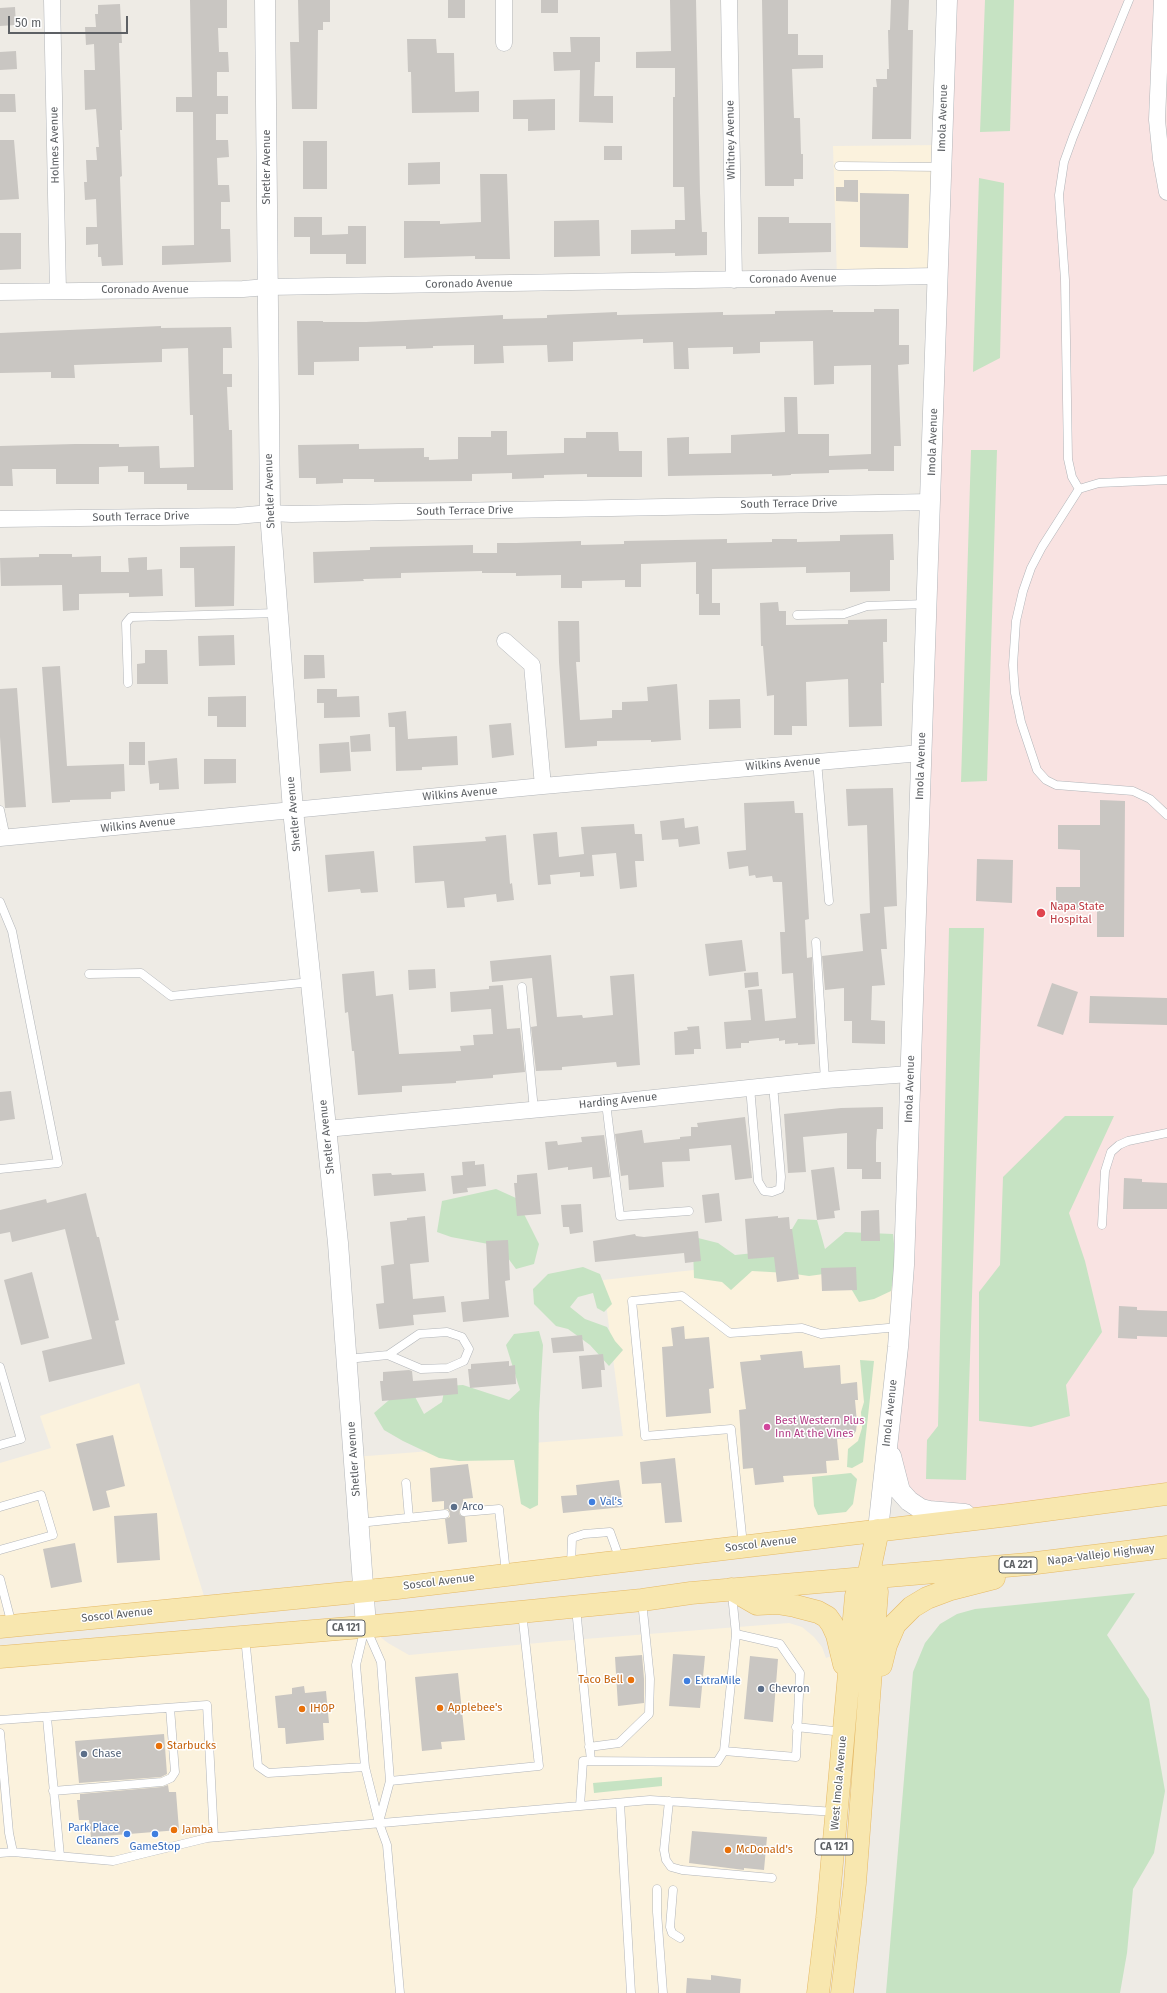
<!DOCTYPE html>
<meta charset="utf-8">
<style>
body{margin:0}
#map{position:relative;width:1167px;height:1993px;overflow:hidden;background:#eeebe5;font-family:"Fira Sans",sans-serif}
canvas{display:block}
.scale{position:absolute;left:8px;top:16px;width:120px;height:18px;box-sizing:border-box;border:2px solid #5d6064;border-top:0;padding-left:5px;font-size:12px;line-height:14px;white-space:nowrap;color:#5d6064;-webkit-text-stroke:3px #fff;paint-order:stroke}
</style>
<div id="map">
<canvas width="1167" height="1993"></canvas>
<div class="scale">50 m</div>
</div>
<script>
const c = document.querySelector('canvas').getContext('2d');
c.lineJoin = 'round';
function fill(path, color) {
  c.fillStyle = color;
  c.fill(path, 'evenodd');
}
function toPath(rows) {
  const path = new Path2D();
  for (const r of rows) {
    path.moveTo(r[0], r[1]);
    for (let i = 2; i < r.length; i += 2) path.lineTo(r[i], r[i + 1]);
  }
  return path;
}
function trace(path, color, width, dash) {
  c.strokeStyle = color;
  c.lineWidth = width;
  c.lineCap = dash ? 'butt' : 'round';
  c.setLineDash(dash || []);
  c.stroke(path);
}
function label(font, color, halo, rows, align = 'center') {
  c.font = font + ' "Fira Sans",sans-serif';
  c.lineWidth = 3;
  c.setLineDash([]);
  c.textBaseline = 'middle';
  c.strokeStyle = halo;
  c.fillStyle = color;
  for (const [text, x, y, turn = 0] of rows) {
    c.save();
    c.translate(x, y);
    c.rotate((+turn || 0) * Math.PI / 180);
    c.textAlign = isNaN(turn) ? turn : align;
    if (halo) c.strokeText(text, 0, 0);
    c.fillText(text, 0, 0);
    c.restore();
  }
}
const commercial = toPath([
 [942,145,938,276,837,278,833,146],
 [905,1244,878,1530,363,1590,354,1457,623,1436,603,1280,766,1262],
 [139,1383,207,1606,0,1627,0,1463,51,1448,40,1416],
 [789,1623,802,1627,814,1637,822,1647,826,1658,841,1652,818,1993,0,1993,0,1657,366,1626,388,1643,409,1655,559,1641]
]);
const medical = toPath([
 [947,0,1167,0,1167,1494,938,1513,896,1477]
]);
const green = toPath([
 [985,0,1014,0,1010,131,980,132],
 [979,178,1004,183,1000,358,973,372],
 [971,450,997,450,987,781,961,782],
 [949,928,984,928,966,1480,926,1479,927,1440,938,1426],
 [1065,1116,1114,1116,1069,1213,1085,1261,1102,1332,1066,1385,1070,1416,1031,1427,979,1421,979,1292,1000,1265,1003,1177],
 [496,1189,516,1198,539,1244,534,1264,516,1269,499,1246,451,1237,437,1232,442,1201],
 [798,1219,817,1220,825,1249,845,1232,893,1234,896,1263,891,1291,874,1299,859,1302,846,1280,831,1273,809,1276,788,1273,752,1271,731,1290,722,1282,694,1278,693,1248,698,1238,718,1243,735,1255,764,1252,785,1241],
 [583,1267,600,1274,612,1304,604,1312,597,1308,593,1293,578,1297,570,1307,585,1319,607,1327,615,1341,623,1350,609,1366,590,1345,568,1329,556,1326,534,1304,533,1289,548,1274],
 [539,1331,543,1345,539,1413,538,1505,530,1509,521,1504,514,1460,459,1461,439,1458,403,1441,384,1430,374,1413,396,1394,412,1391,424,1414,442,1402,445,1386,463,1385,509,1400,520,1390,506,1345,514,1334],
 [860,1360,874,1361,863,1462,852,1468,847,1467,848,1449,858,1441,862,1428,861,1412,864,1402],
 [851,1473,857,1479,853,1504,846,1512,818,1515,814,1506,812,1477],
 [1135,1593,1107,1635,1149,1699,1165,1791,1154,1853,1133,1889,1127,1953,1120,1993,886,1993,913,1672,925,1643,940,1624,957,1614,975,1609],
 [662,1777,662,1786,594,1793,593,1783]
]);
const building = toPath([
 [190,0,227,0,227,28,218,28,219,52,228,52,229,72,217,72,217,96,228,96,228,114,216,114,216,140,228,140,229,157,217,158,218,185,229,185,230,202,221,202,221,229,230,229,231,262,162,265,162,246,194,245,193,112,176,112,176,97,192,97],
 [298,0,330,0,330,22,323,22,323,30,318,30,317,109,292,109,290,42,299,42],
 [448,0,465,0,465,18,448,18],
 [541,0,558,0,558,13,541,13],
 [670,0,696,0,700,193,702,232,707,232,707,255,675,256,675,253,631,254,631,230,675,229,675,220,685,220,684,187,673,187,673,97,675,97,675,68,636,68,636,52,671,51],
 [762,0,788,0,788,34,798,34,798,55,823,55,823,68,792,69,794,118,800,118,801,154,803,154,803,179,794,179,794,186,765,186],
 [891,0,909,0,908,30,913,30,911,139,872,139,873,87,877,87,876,79,887,79,887,69,889,69,888,30,890,30],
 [120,4,122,43,119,43,122,130,120,130,122,176,120,177,123,265,102,266,101,257,98,257,98,244,86,245,86,227,97,227,96,199,85,200,84,182,87,182,86,160,97,160,96,147,99,147,96,109,85,110,84,70,95,70,94,44,86,45,85,27,96,27,95,14,98,14,98,5],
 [15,7,16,25,0,26,0,8],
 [570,37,600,37,600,62,595,62,594,96,613,96,613,123,579,122,580,70,554,71,553,52,571,52],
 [407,39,436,39,437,53,454,53,455,92,479,91,479,112,412,113,411,72,408,72],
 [16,51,17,69,0,70,0,52],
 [0,94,15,94,16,112,0,112],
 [555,99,555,130,528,131,528,119,513,119,513,100],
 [0,140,14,140,19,199,0,200],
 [303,141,327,141,327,189,303,189],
 [604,146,622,146,622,160,604,160],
 [440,162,440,184,408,185,408,163],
 [480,174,507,174,510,259,475,259,475,256,404,258,404,221,440,221,440,224,481,222],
 [844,180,858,180,858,202,836,201,836,187,844,187],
 [860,193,909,194,908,248,860,247],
 [294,217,322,217,322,235,348,234,348,226,366,226,366,264,346,264,346,254,310,254,310,237,294,237],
 [758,217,789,217,789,223,831,223,831,252,758,254],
 [599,220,600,256,554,257,554,221],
 [0,233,21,233,21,269,0,270],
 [874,309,899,309,899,345,909,345,909,364,898,365,901,446,894,446,894,471,868,471,868,469,829,470,829,473,791,474,791,475,772,476,772,474,668,476,667,438,689,437,689,454,731,453,731,435,785,432,784,397,797,397,798,434,829,434,829,456,871,454,871,365,834,366,834,384,814,385,813,341,760,342,760,353,733,354,733,347,688,348,689,369,674,369,673,342,643,343,643,339,573,342,573,361,548,362,547,345,503,346,504,363,474,364,474,345,433,346,433,348,406,349,406,346,359,347,359,361,314,362,314,375,298,375,297,321,323,321,323,322,366,322,503,315,503,319,547,318,547,315,617,312,617,315,723,312,723,315,775,314,775,311,833,310,833,312,874,312],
 [161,326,161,328,231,327,232,348,223,348,223,374,232,374,232,387,227,387,229,430,232,430,233,490,187,490,187,484,144,484,144,472,128,472,128,466,99,467,99,484,56,484,56,469,12,469,13,486,0,486,0,446,75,444,119,444,119,447,159,446,160,468,194,467,193,415,190,415,188,348,162,349,162,362,74,365,75,378,51,378,51,372,0,373,0,333],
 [491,431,507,431,507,455,564,453,564,438,586,438,586,432,618,432,619,451,642,451,642,477,587,477,587,474,544,475,544,478,512,479,512,473,472,474,472,481,374,482,374,479,343,479,343,483,316,484,316,478,299,478,298,445,359,444,359,449,424,448,424,457,429,457,429,460,458,459,458,437,491,437],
 [893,534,894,560,890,560,890,591,850,592,850,572,806,573,806,567,712,569,712,603,720,603,720,615,699,615,699,594,696,594,696,562,641,564,641,587,625,587,625,580,582,581,582,588,561,588,561,575,516,576,516,573,482,573,482,571,401,573,401,578,363,579,364,581,314,583,313,552,370,550,370,547,473,545,473,553,497,553,497,543,516,543,581,541,581,545,624,544,624,541,727,539,727,543,772,542,772,539,797,539,797,542,840,541,840,535],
 [235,546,234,606,195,607,194,568,180,568,180,547],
 [39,554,72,554,72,557,101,556,101,572,129,572,128,558,147,557,147,570,162,569,163,596,129,597,129,593,79,594,79,610,63,611,62,585,1,586,0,558,39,557],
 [778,602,779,611,786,611,786,625,848,624,848,620,887,619,887,642,883,642,884,683,881,683,882,726,849,727,848,679,806,682,807,726,792,726,792,735,774,735,774,695,767,696,763,646,761,646,760,603],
 [558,621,579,621,580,662,576,662,580,720,612,718,612,710,622,710,622,702,648,701,647,687,677,684,681,740,651,742,651,740,597,741,597,746,565,748,559,662],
 [234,635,235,665,199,666,198,636],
 [145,650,167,650,168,684,137,684,137,664,145,663],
 [304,655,324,655,325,678,304,679],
 [60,666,67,766,124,764,125,791,111,792,111,799,70,800,70,802,52,803,42,667],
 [17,688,26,807,5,808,0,737,0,689],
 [317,689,337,689,337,697,359,696,360,717,324,718,324,703,317,703],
 [246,696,246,727,217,727,217,716,208,716,208,697],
 [740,699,741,728,709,729,709,700],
 [406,711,408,739,457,736,458,765,422,767,422,770,396,771,395,727,389,727,388,713],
 [511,723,514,755,492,758,489,725],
 [370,734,371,751,351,752,350,736],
 [129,742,145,742,145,765,129,765],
 [349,742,351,771,320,773,319,744],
 [177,758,179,789,159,790,159,783,150,784,148,761],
 [204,759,236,759,236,783,204,784],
 [893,788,897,906,884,907,887,949,881,949,885,985,872,986,871,1020,885,1021,885,1044,852,1043,852,1021,844,1021,844,988,825,990,822,956,863,951,860,914,870,913,867,825,848,826,846,789],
 [1100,800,1125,801,1124,937,1097,937,1097,910,1056,910,1056,887,1080,887,1080,850,1058,849,1058,825,1100,825],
 [794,801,795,813,803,813,809,919,805,920,807,958,812,957,815,1044,798,1045,798,1043,785,1044,785,1040,779,1041,779,1038,749,1041,749,1043,741,1043,741,1048,726,1049,724,1022,751,1020,748,990,762,989,765,1021,796,1018,793,973,782,974,780,932,785,932,782,882,773,882,772,876,756,878,755,875,749,876,748,866,729,869,727,852,746,850,744,803],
 [684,818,685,828,698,826,700,844,679,847,678,839,662,840,660,821],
 [634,824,635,834,642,834,644,861,635,861,637,887,620,889,616,853,592,855,594,876,580,877,580,872,550,875,551,884,538,885,533,834,557,832,559,857,584,854,581,827],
 [506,835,510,884,512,883,514,900,497,902,496,894,464,898,465,907,447,908,444,881,415,883,413,846,486,841,485,837],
 [374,851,378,892,361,893,360,889,328,892,325,855],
 [977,859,1013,860,1012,903,976,901],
 [742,940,746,971,709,976,705,944],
 [551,955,557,1017,582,1015,583,1018,613,1015,610,976,634,974,640,1065,617,1067,616,1062,562,1067,562,1070,536,1071,531,1027,537,1026,532,978,492,982,490,961],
 [435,969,436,988,409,990,408,970],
 [374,971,376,996,393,994,399,1054,461,1051,460,1046,474,1045,473,1035,493,1034,491,1009,451,1012,450,992,489,989,489,986,503,985,507,1029,520,1028,525,1072,493,1075,493,1078,456,1081,456,1083,402,1086,402,1092,358,1095,354,1051,352,1051,348,1012,345,1013,342,974],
 [758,972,759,986,745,988,744,973],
 [1052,983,1078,992,1063,1035,1037,1026],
 [1090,996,1167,998,1167,1025,1089,1023],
 [699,1026,701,1049,694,1049,694,1054,675,1055,674,1032,688,1030,687,1027],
 [11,1091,15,1119,0,1121,0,1092],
 [883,1107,883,1129,877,1129,876,1142,876,1162,881,1162,881,1179,862,1179,862,1169,847,1169,847,1133,803,1137,806,1172,788,1173,784,1114,841,1108],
 [745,1117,752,1178,735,1180,731,1145,689,1149,690,1161,662,1162,664,1187,629,1190,628,1175,621,1176,615,1134,642,1130,644,1143,680,1139,680,1137,691,1136,691,1127,698,1127,697,1123],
 [604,1135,610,1177,593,1179,592,1167,568,1170,568,1167,548,1170,545,1142,557,1141,558,1145,582,1142,581,1137],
 [475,1161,475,1165,484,1164,486,1186,467,1188,468,1192,453,1194,451,1176,463,1175,462,1162],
 [834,1167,840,1210,834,1211,835,1218,817,1220,811,1170],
 [391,1173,392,1175,424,1173,426,1191,374,1196,372,1174],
 [537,1173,541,1214,517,1216,514,1183,517,1183,517,1175],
 [1124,1178,1142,1179,1142,1182,1167,1183,1167,1209,1123,1209],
 [86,1193,97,1237,99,1237,119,1320,115,1321,125,1364,49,1382,42,1351,92,1339,65,1229,12,1242,10,1232,0,1234,0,1210,46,1199,47,1203],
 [719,1193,722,1221,705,1223,702,1195],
 [581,1204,583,1232,570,1234,569,1227,563,1227,561,1205],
 [879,1210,880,1241,861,1241,861,1211],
 [425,1216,429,1262,410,1264,413,1299,444,1296,446,1312,413,1315,414,1325,379,1329,376,1304,384,1303,381,1266,394,1264,390,1222,407,1220,407,1218],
 [778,1216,778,1218,789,1217,790,1229,792,1229,799,1279,777,1282,774,1257,748,1259,745,1219],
 [698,1231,701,1261,685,1263,684,1253,595,1262,593,1241,635,1234,636,1236,644,1237],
 [508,1240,510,1280,505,1281,509,1317,463,1322,461,1302,489,1299,486,1241],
 [856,1267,857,1290,822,1291,821,1268],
 [32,1272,49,1338,21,1345,4,1280],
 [1119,1306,1137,1307,1137,1310,1167,1311,1167,1337,1137,1336,1137,1339,1118,1338],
 [684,1326,685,1339,709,1337,714,1388,709,1389,711,1413,666,1417,662,1347,673,1346,671,1328],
 [582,1335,584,1351,553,1353,551,1338],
 [802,1351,804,1368,840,1365,841,1384,857,1382,858,1400,855,1400,857,1423,856,1431,851,1438,837,1439,839,1460,826,1461,827,1473,783,1476,784,1482,755,1485,753,1468,743,1469,739,1410,746,1409,740,1362,761,1360,760,1355],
 [603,1354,605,1370,601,1370,602,1387,582,1389,579,1356],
 [509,1361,509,1366,515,1365,516,1384,470,1388,468,1369,471,1369,471,1364],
 [409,1370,412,1371,413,1381,457,1378,458,1394,382,1401,380,1381,383,1381,383,1372],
 [113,1435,125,1486,106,1491,110,1507,93,1511,76,1444],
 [675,1458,682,1522,665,1523,661,1483,642,1484,640,1462],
 [468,1464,473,1498,463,1499,464,1507,461,1508,459,1512,460,1515,465,1517,467,1542,448,1544,445,1519,450,1517,450,1513,448,1509,444,1509,444,1501,432,1502,430,1468],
 [619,1480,623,1507,563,1513,561,1496,577,1495,576,1485],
 [157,1513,160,1560,117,1563,114,1516],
 [75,1543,82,1582,51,1588,43,1549],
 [673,1654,705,1656,700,1708,669,1706],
 [642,1655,644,1679,644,1703,618,1706,615,1657],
 [750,1656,778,1659,773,1722,744,1719],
 [458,1673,465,1740,441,1742,442,1749,422,1751,415,1677],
 [304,1686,305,1693,326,1691,329,1723,323,1723,324,1740,286,1744,285,1728,278,1728,275,1696,292,1694,292,1688],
 [164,1734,167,1774,161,1777,79,1783,75,1741],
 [168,1785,169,1792,176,1792,179,1830,91,1837,89,1820,79,1820,77,1800,80,1800,80,1794,162,1787],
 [692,1831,767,1837,764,1870,744,1868,744,1870,689,1863],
 [711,1975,741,1979,740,1993,686,1993,687,1978,711,1980]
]);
const service = toPath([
 [839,166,941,167],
 [1167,480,1099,483,1079,489,1042,547,1031,568,1023,591,1016,621,1013,665,1015,693,1021,722,1037,770,1046,780,1056,785,1133,791,1150,799,1167,815],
 [1079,489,1072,477,1068,459,1065,280,1059,195,1064,162,1073,137,1129,0],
 [797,615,844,614,867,606,926,604],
 [128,683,126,623,131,617,278,613],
 [817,761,829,901],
 [0,810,6,838],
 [0,902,12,931,58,1163,0,1169],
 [816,942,825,1080],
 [89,974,141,973,171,996,311,982],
 [522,987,534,1110],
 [750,1087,758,1181,764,1191,772,1192,780,1189,781,1177,773,1085],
 [606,1103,620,1216,689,1211],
 [1102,1225,1105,1171,1111,1152,1119,1145,1128,1141,1167,1133],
 [347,1359,388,1355,419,1334,447,1332,462,1337,469,1349,464,1361,448,1368,421,1369,388,1355],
 [0,1367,21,1439,0,1445],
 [406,1483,409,1518],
 [0,1507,41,1495,53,1535,0,1550],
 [464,1512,499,1509,506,1573],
 [359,1523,445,1514],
 [743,1545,731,1429,645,1436,632,1301,682,1296,730,1333,802,1328,821,1334,899,1327],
 [571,1566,572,1538,584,1534,610,1532,620,1560],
 [0,1579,12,1625],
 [576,1608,591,1761],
 [365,1627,356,1665,365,1767,379,1823,387,1845,400,1993],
 [366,1628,381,1662,390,1781,379,1822],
 [245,1637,258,1766,268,1773,365,1767],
 [47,1718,60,1856],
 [0,1720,207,1705,214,1837],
 [796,1727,843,1732],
 [0,1733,9,1833,13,1852],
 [589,1747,619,1743,649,1714,650,1679,642,1601],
 [724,1751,736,1634],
 [390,1781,539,1766,522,1612],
 [53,1791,162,1782,171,1778,175,1772,170,1708],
 [669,1801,664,1850,666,1860,671,1867,682,1870,772,1878],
 [620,1803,631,1993],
 [580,1806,583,1761,717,1762,724,1751,796,1757,800,1673,780,1644,736,1634,732,1594],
 [0,1853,13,1852,113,1861,207,1838,650,1800,836,1812],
 [657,1889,657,1912,663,1993],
 [673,1890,670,1927,672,1933,680,1938]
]);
const minor = toPath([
 [52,0,58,291],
 [504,0,504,43],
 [729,0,734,280],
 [1162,0,1157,120,1161,159,1167,192],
 [0,292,243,289,267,287,938,276],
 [0,519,237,516,270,513,292,514,931,502],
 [505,641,532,665,543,786],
 [0,838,543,786,921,753],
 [326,1129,606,1103,825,1080,910,1074]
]);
const tertiary = toPath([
 [265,0,270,513,293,810,338,1243,366,1626],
 [891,1456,900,1491,909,1501,921,1509,929,1511,965,1514],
 [878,1530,898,1347,904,1265,947,0]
]);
const primary = toPath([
 [731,1589,757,1604,777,1603,795,1606,818,1612,827,1617,832,1624,837,1635,844,1664],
 [0,1627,397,1588,1009,1515,1167,1494],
 [0,1657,398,1624,642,1600,691,1593,1028,1564,1167,1547],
 [881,1665,886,1645,895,1624,912,1607,927,1598,951,1589,994,1578],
 [818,1993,827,1918,856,1596,859,1589,868,1577,878,1530],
 [842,1993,855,1883,877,1592,876,1586,868,1577]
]);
const markers = [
 [1041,913,5,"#e0444e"],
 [767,1427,4,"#d1479c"],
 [592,1502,4,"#3f7fe0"],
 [454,1507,4,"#5c6f8a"],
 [631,1680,4,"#e8710a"],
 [687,1681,4,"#3f7fe0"],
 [761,1689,4,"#5c6f8a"],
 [440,1708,4,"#e8710a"],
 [302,1709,4,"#e8710a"],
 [159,1746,4,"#e8710a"],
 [84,1754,4,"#5c6f8a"],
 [174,1830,4,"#e8710a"],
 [127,1834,4,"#3f7fe0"],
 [155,1834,4,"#3f7fe0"],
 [728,1850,4,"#e8710a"]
];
const shields = [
 [1018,1565,38],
 [346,1628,38],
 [834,1847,38]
];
const shieldNames = [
 ["CA 221",1018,1565],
 ["CA 121",346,1628],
 ["CA 121",834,1847]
];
const streetNames = [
 ["Imola Avenue",943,118,-88],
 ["Whitney Avenue",731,140,-91],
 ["Holmes Avenue",55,145,-91],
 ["Shetler Avenue",267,167,-90],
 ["Coronado Avenue",793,279,-1],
 ["Coronado Avenue",469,284,-1],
 ["Coronado Avenue",145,290],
 ["Imola Avenue",933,442,-88],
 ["Shetler Avenue",270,491,-92],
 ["South Terrace Drive",789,504,-1],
 ["South Terrace Drive",465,511,-1],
 ["South Terrace Drive",141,517,-1],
 ["Wilkins Avenue",783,764,-5],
 ["Imola Avenue",921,766,-88],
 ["Wilkins Avenue",460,794,-5],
 ["Shetler Avenue",294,814,-95],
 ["Wilkins Avenue",138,825,-6],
 ["Imola Avenue",910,1089,-88],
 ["Harding Avenue",618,1101,-6],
 ["Shetler Avenue",327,1137,-96],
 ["Imola Avenue",890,1413,-84],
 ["Shetler Avenue",354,1459,-94],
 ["Soscol Avenue",761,1544,-7],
 ["Napa-Vallejo Highway",1101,1555,-7],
 ["Soscol Avenue",439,1582,-7],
 ["Soscol Avenue",117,1615,-6],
 ["West Imola Avenue",839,1783,-85]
];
const healthNames = [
 ["Napa State",1050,907],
 ["Hospital",1050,920]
];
const hotelNames = [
 ["Best Western Plus",775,1421],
 ["Inn At the Vines",775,1434]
];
const shopNames = [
 ["Val’s",600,1502],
 ["ExtraMile",695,1681],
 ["Park Place",119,1828,"right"],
 ["Cleaners",119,1841,"right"],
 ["GameStop",155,1847,"center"]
];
const serviceNames = [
 ["Arco",462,1507],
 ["Chevron",769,1689],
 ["Chase",92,1754]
];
const foodNames = [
 ["Taco Bell",623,1680,"right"],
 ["Applebee's",448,1708],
 ["IHOP",310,1709],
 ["Starbucks",167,1746],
 ["Jamba",182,1830],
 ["McDonald's",736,1850]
];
fill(commercial, '#fbf2dd');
fill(medical, '#f9e3e2');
fill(green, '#c6e3c3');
fill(building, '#c9c6c2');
trace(service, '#b2b5b9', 9);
trace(minor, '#b2b5b9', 17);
trace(tertiary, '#b2b5b9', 21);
trace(primary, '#e5b966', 23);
trace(service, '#fff', 8);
trace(minor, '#fff', 16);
trace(tertiary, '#fff', 20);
trace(primary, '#f8e7af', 22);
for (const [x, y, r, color] of markers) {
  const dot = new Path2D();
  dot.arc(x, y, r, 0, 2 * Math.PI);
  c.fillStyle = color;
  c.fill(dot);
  trace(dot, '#fff', 1.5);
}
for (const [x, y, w] of shields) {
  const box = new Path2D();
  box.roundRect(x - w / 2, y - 8, w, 16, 3);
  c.fillStyle = '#fff';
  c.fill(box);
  trace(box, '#5d6064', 1);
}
label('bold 10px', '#5d6064', null, shieldNames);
label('11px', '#5d6064', '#fff', streetNames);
label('11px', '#be3a42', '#fff', healthNames, 'left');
label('11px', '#b23c85', '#fff', hotelNames, 'left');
label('11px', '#366cbe', '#fff', shopNames, 'left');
label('11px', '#4e5e75', '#fff', serviceNames, 'left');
label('11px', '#c56008', '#fff', foodNames, 'left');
</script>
